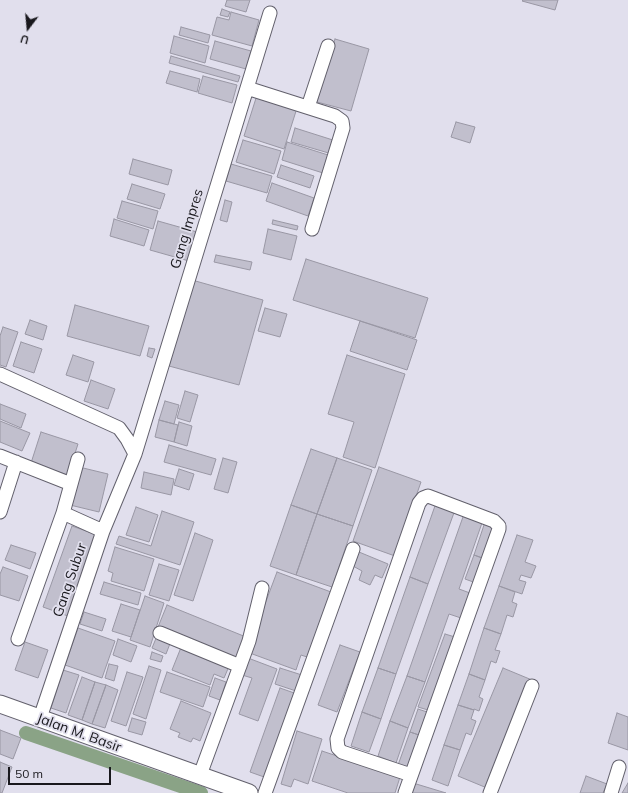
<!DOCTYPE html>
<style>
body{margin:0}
#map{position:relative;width:628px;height:793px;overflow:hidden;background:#e1dfed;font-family:Mulish,sans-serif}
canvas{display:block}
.north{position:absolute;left:8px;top:8px;width:40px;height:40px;-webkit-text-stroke:3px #e1dfed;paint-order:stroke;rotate:196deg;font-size:11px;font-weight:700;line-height:16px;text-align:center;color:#19181d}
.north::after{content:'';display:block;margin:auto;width:14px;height:18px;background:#19181d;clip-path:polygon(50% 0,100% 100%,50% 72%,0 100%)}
.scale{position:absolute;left:8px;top:767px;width:103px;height:18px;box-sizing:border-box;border:2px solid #19181d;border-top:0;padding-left:5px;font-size:12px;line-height:14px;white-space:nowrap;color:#19181d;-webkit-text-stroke:3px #e1dfed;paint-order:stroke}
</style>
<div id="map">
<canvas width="628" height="793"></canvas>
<div class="north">U</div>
<div class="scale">50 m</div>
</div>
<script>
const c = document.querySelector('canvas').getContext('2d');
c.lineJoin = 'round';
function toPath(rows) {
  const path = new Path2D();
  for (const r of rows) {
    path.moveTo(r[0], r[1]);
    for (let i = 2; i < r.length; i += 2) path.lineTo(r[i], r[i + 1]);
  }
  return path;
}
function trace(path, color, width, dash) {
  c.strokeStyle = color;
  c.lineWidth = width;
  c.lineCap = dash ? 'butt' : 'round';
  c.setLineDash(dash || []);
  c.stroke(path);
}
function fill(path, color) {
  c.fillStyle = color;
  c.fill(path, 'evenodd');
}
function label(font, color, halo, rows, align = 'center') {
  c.font = font + ' Mulish,sans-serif';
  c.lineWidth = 3.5;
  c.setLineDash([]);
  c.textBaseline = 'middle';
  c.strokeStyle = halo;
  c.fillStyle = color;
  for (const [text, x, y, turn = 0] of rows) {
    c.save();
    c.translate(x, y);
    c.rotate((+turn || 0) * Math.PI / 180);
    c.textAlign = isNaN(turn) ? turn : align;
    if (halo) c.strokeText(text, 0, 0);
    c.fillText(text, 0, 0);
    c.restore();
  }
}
const canal = toPath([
 [26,733,201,793]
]);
const building = toPath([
 [227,0,250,0,246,12,225,6,227,0],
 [523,0,558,0,555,10,522,1,523,0],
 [222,9,230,12,228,17,220,15,222,9],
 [231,12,259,20,252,46,212,35,217,17,229,20,231,12],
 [181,27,210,35,208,43,179,35,181,27],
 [174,36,209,46,205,63,170,53,174,36],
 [335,39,369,49,351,111,317,102,335,39],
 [215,41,251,51,246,69,210,59,215,41],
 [171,56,240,76,238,82,169,63,171,56],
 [170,71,200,79,197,92,166,83,170,71],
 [203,76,237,85,232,103,198,93,203,76],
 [257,95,297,108,284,149,244,136,257,95],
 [456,122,475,127,470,143,451,137,456,122],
 [295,128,336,141,332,154,291,142,295,128],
 [243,140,281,151,274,174,236,162,243,140],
 [287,142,328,155,323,173,282,160,287,142],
 [133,159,172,170,168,185,129,174,133,159],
 [231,164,272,176,267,193,226,181,231,164],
 [281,165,314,176,310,188,277,177,281,165],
 [272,183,314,198,308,216,266,201,272,183],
 [132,184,165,194,160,209,127,199,132,184],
 [225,200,232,202,227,222,220,220,225,200],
 [122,201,158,211,153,229,117,218,122,201],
 [114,219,149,230,144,246,110,236,114,219],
 [273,220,298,226,297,230,272,224,273,220],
 [158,221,197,232,189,261,150,250,158,221],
 [268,229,297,236,291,260,263,253,268,229],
 [216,255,252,262,250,270,214,262,216,255],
 [306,259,428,298,415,338,293,300,306,259],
 [192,280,263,300,239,385,169,366,192,280],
 [75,305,149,326,140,356,67,336,75,305],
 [265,308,287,314,280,337,258,331,265,308],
 [30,320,47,326,43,340,25,334,30,320],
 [360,321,417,340,407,370,350,351,360,321],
 [3,327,18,332,6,367,0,365,0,336,3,327],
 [21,342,42,349,34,373,13,366,21,342],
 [149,348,155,349,152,358,147,356,149,348],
 [73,355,94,362,88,382,66,375,73,355],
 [347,355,405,374,375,468,343,457,354,422,328,414,347,355],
 [91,380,115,389,108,409,84,401,91,380],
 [185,391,198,395,190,422,177,418,185,391],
 [165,401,179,405,174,424,159,420,165,401],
 [0,404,26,414,21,428,0,419,0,404],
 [159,420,178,425,174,442,155,437,159,420],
 [0,421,30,433,22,451,0,442,0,421],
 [179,422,192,426,187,446,174,442,179,422],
 [41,432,78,444,68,475,31,463,41,432],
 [169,445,216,459,211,475,164,462,169,445],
 [311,449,337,458,317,514,291,505,311,449],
 [223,458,237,462,228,493,214,489,223,458],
 [337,458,372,470,353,526,317,514,337,458],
 [79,467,108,474,99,512,70,505,79,467],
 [379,467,421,482,395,556,353,541,379,467],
 [179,469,194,474,189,490,174,485,179,469],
 [144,472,174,479,171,495,141,488,144,472],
 [436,503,455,510,428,584,410,577,436,503],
 [291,505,317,514,296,575,270,566,291,505],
 [136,507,158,515,149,542,126,535,136,507],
 [162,511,194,522,180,565,116,544,119,536,151,546,162,511],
 [317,514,353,526,332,587,296,575,317,514],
 [464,514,483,520,459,589,470,593,461,618,449,614,425,682,407,676,464,514],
 [485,522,496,526,485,559,474,555,485,522],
 [72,526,97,535,68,616,43,607,72,526],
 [195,533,213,540,193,601,174,595,195,533],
 [517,535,533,540,525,562,536,566,531,578,521,575,519,580,526,582,522,594,499,586,517,535],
 [11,545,36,553,30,569,5,560,11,545],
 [115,547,154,559,144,591,111,581,113,573,108,571,115,547],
 [359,552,388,564,382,578,375,575,370,585,359,580,362,571,353,566,359,552],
 [474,555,485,559,476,583,465,579,474,555],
 [159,564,179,570,169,601,149,595,159,564],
 [3,567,28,576,19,601,0,595,0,574,3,567],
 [277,572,331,592,307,657,301,655,296,670,247,652,277,572],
 [410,577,428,584,396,674,378,668,410,577],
 [104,582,141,593,138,605,100,594,104,582],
 [499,586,515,592,512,602,517,604,513,617,507,615,501,634,484,628,499,586],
 [145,596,164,603,150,647,130,640,145,596],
 [121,604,140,610,131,637,112,631,121,604],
 [167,605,246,637,236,660,158,627,167,605],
 [84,612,106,619,102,631,80,624,84,612],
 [78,628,115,641,102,678,65,665,78,628],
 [484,628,501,634,495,650,500,651,496,663,491,661,485,680,469,674,484,628],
 [445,634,455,637,428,710,418,707,445,634],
 [157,636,171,641,166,654,152,648,157,636],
 [118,639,137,646,131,662,113,655,118,639],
 [25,642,48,650,38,678,15,670,25,642],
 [182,645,230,664,224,678,214,674,210,685,172,670,182,645],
 [340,645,360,652,337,712,318,705,340,645],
 [152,652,163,656,161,662,150,659,152,652],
 [248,658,277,669,258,721,239,714,252,678,242,675,248,658],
 [109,664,118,666,114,681,105,678,109,664],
 [149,666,161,670,146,719,133,714,149,666],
 [280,668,305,676,299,692,275,684,280,668],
 [378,668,396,674,381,719,362,712,378,668],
 [503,668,532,680,487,788,458,776,503,668],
 [63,670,79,675,66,713,51,708,63,670],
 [127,672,143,677,126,726,111,721,127,672],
 [167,672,210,687,203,707,160,692,167,672],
 [469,674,485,680,479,697,483,699,479,711,474,709,474,710,458,705,469,674],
 [407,676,425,682,408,728,390,721,407,676],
 [82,677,95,682,82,720,68,715,82,677],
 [215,678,226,682,220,700,209,696,215,678],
 [95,682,106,685,92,724,82,720,95,682],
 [106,685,118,690,105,728,92,724,106,685],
 [280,688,297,694,267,778,250,772,280,688],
 [181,701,211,713,200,741,193,738,191,742,178,737,180,733,170,729,181,701],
 [458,705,474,710,471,719,476,721,471,735,466,733,460,750,444,745,458,705],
 [418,709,427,712,419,735,410,732,418,709],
 [362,712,381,719,369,752,351,746,362,712],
 [617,713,628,717,628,750,608,743,617,713],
 [132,718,146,722,142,735,128,731,132,718],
 [390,721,408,728,396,763,378,756,390,721],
 [0,730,21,738,13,759,0,754,0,730],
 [297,731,322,739,308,784,294,779,291,787,281,784,297,731],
 [410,732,419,735,407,768,398,765,410,732],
 [444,745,460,750,448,786,432,780,444,745],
 [322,751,400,777,395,793,348,793,312,781,322,751],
 [0,762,12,767,2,793,0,793,0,762],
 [586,776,607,784,603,793,580,793,586,776],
 [413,783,446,793,410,793,413,783],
 [628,783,628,793,622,793,628,783]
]);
const minor = toPath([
 [247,88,335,116,342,121,343,128,312,229],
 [308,107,328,46],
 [0,374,119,428,127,439,135,454],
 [0,456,71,484],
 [78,459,63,513,103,531],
 [0,512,16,462],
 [160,633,240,666],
 [18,639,63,513],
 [40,718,103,531,135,454,270,13],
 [200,775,249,641,262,588],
 [265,793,353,549],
 [405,793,499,529,499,526,494,521,428,496,423,498,419,503,337,739,338,748,342,752,411,775],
 [490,793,532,686],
 [611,793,619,767]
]);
const major = toPath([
 [0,704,249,793]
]);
const streetNames = [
 ["Gang Impres",187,229,-73],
 ["Gang Subur",70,580,-71],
 ["Jalan M. Basir",79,733,20]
];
trace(canal, '#8aa386', 14);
fill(building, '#c1bfcd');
trace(building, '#9997a4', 1);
trace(minor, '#62606c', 15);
trace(major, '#62606c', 19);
trace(minor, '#fff', 13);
trace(major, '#fff', 17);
label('14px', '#19181d', '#e1dfed', streetNames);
</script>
